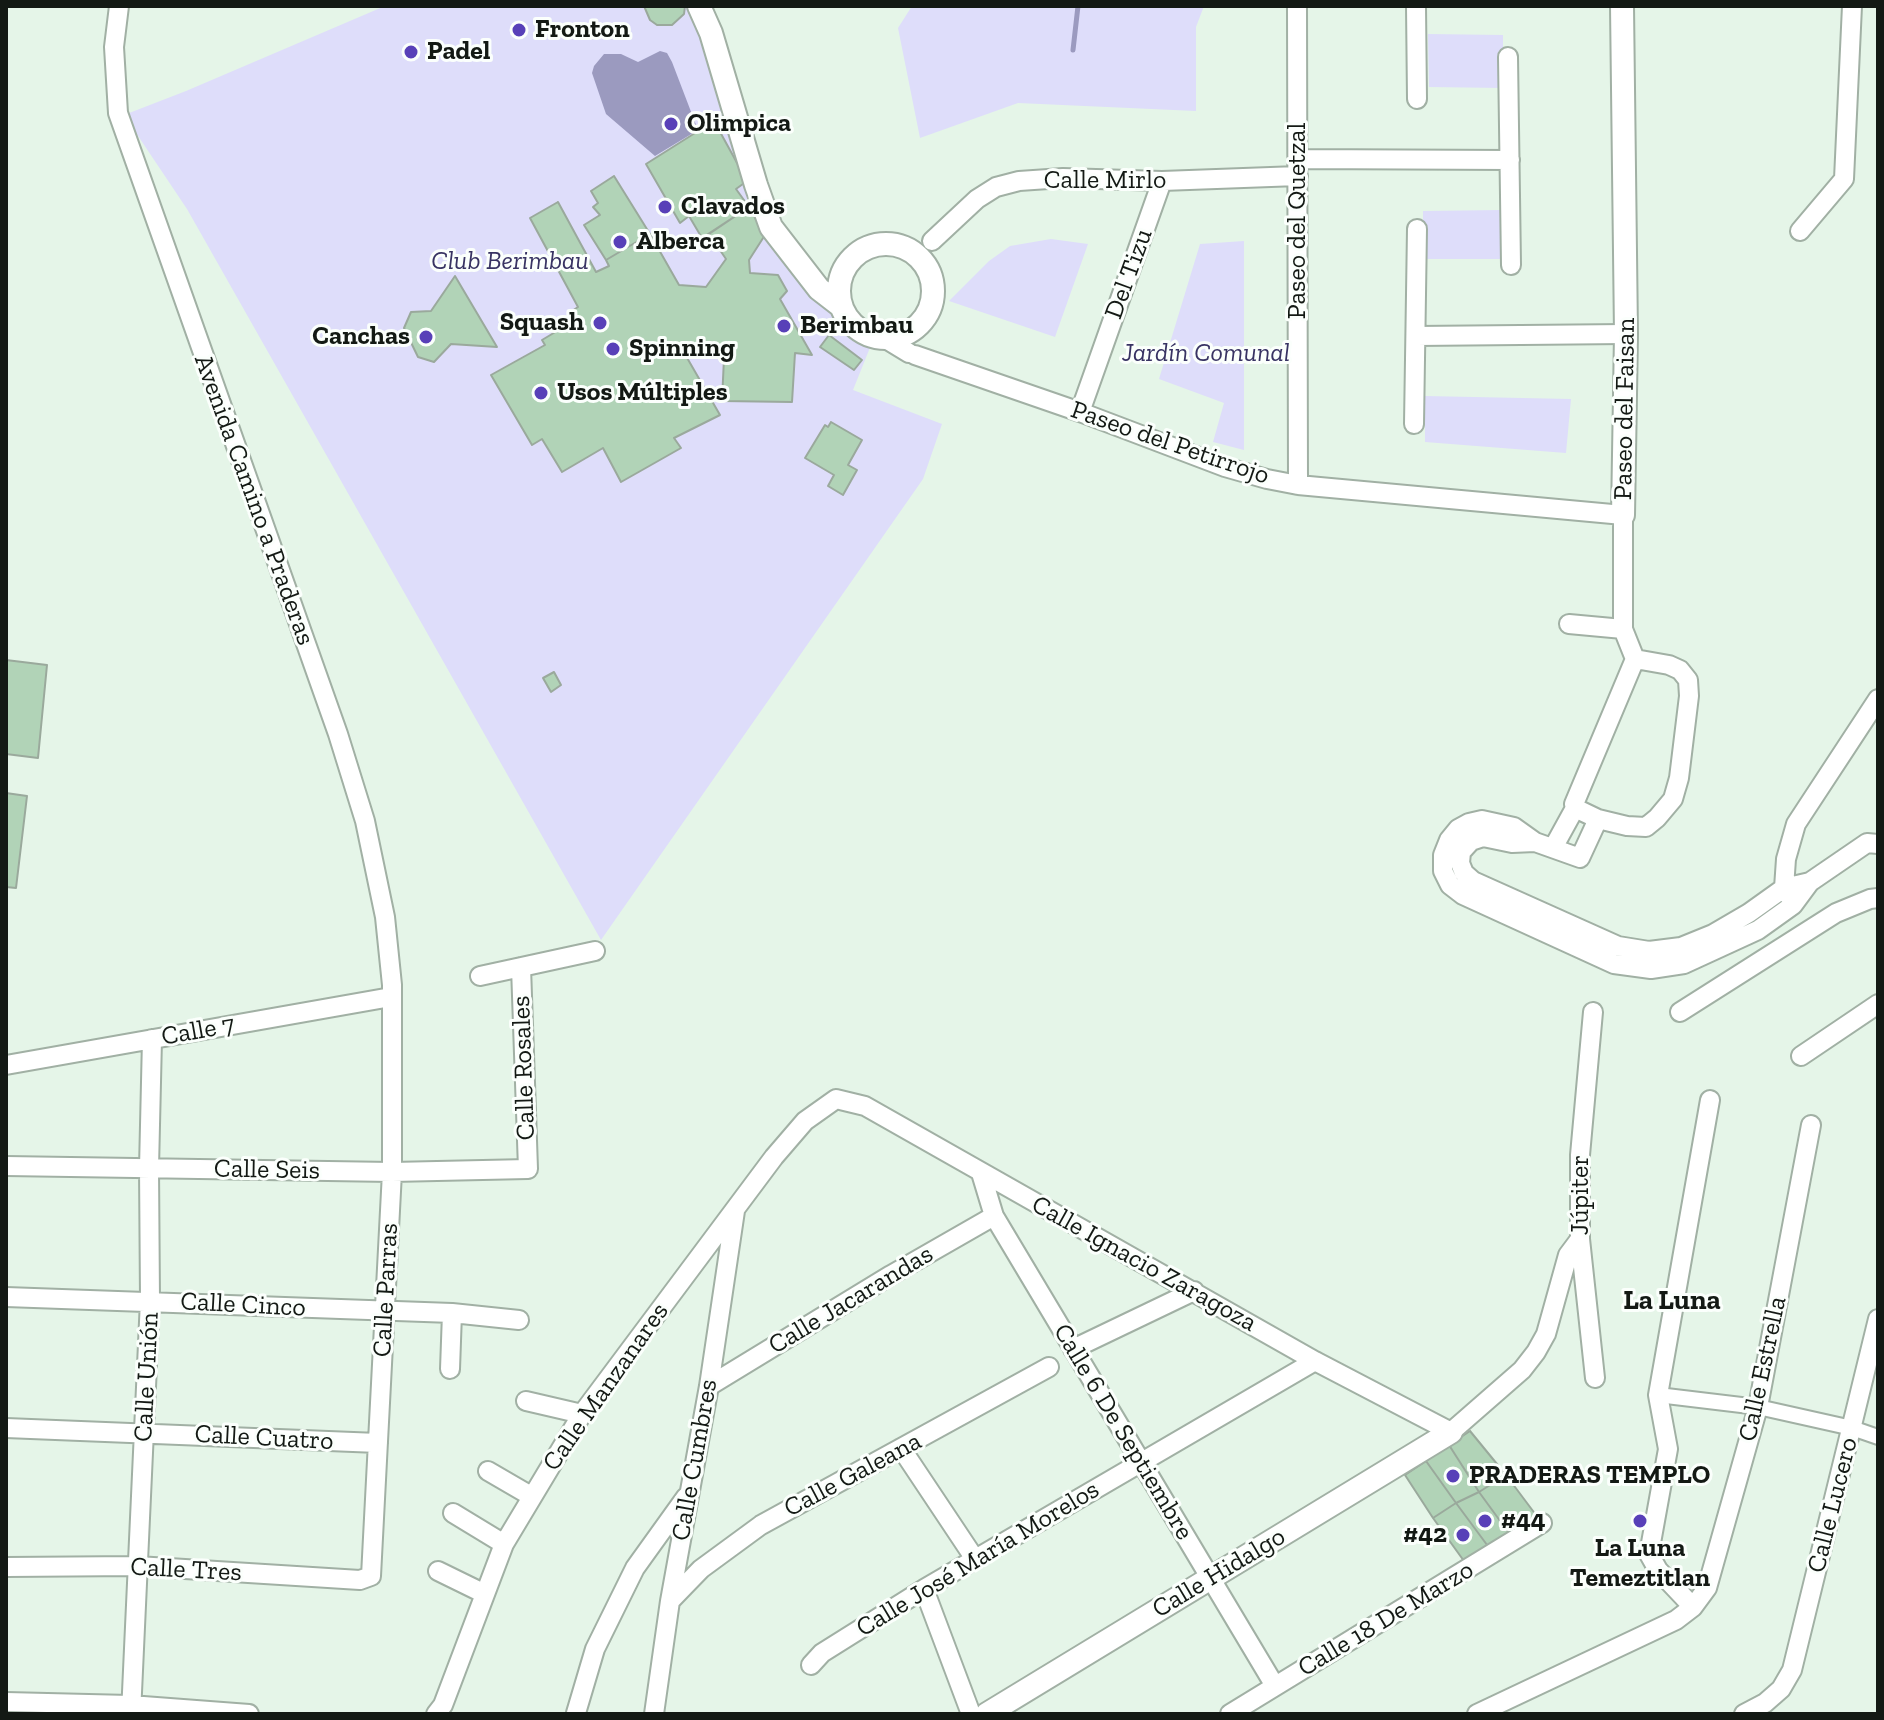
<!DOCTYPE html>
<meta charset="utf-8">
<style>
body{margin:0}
#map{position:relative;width:1884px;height:1720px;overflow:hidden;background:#e5f5e8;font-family:"Zilla Slab",serif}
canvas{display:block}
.frame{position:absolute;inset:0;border:8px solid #131914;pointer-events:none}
</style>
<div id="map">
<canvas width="1884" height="1720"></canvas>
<div class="frame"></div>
</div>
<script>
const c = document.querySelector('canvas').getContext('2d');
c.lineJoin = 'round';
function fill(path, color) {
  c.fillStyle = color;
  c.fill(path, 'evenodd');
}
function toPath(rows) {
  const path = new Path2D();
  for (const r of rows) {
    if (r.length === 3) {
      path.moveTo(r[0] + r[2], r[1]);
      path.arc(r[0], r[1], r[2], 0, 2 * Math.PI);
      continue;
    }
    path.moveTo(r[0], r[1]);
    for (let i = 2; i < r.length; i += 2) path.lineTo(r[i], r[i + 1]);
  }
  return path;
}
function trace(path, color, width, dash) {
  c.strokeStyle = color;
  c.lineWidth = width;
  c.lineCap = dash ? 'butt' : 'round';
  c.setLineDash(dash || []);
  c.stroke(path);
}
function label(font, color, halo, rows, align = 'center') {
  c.font = font + ' "Zilla Slab",serif';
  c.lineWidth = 6;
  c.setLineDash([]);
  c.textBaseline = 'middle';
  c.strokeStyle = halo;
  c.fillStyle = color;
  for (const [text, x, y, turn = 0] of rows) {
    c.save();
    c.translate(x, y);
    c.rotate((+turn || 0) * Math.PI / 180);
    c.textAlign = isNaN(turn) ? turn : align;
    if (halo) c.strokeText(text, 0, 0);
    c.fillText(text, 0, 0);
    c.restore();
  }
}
const green = toPath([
 [385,6,697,6,751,179,846,331,871,345,853,390,942,424,923,479,601,940,187,209,124,115,186,91],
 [912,6,1204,6,1196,27,1196,111,1018,103,920,138,898,28],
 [1428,34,1503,35,1503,88,1429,87],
 [1502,210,1503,259,1423,259,1423,211],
 [1051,239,1088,244,1055,337,949,301,989,261,1010,246],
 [1244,241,1244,450,1213,442,1224,403,1159,379,1200,244],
 [1425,396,1571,399,1566,453,1425,442]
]);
const water = toPath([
 [660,51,667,53,672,62,698,130,655,156,606,114,592,73,594,66,604,54,621,54,638,62]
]);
const stream = toPath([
 [1073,50,1078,6]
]);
const building = toPath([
 [644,6,685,6,684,14,672,25,657,25,650,20,644,6],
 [714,121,747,181,736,189,749,207,702,238,689,216,680,223,646,164,714,121],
 [614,176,650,234,606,260,584,225,600,215,593,207,598,203,591,191,614,176],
 [558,202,596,272,609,266,606,260,650,234,679,285,706,287,726,259,709,234,749,207,765,235,749,260,750,273,778,275,787,291,780,299,812,355,795,353,792,402,722,401,724,358,686,356,720,415,674,438,681,448,621,482,603,448,562,472,542,439,532,445,491,375,545,345,542,340,577,319,572,311,578,307,530,218,558,202],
 [455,276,497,347,451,344,434,362,418,357,404,328,411,312,431,311,455,276],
 [829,335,862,360,854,370,820,347,829,335],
 [831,422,862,440,848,465,857,470,843,495,828,486,834,475,805,458,825,425,828,427,831,422],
 [6,660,47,665,38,758,6,754,6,660],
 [554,672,561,685,551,692,543,678,554,672],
 [6,793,27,796,16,888,6,887,6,793],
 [1470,1431,1506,1475,1479,1492,1449,1445,1470,1431],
 [1449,1445,1479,1492,1456,1503,1426,1461,1449,1445],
 [1426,1461,1456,1503,1433,1518,1405,1475,1426,1461],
 [1506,1475,1542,1523,1514,1540,1479,1492,1506,1475],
 [1479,1492,1514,1540,1493,1553,1456,1503,1479,1492],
 [1456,1503,1493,1553,1469,1568,1433,1518,1456,1503]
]);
const pedestrian = toPath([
 [1658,1395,1758,1407,1852,1428,1878,1437]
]);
const minor = toPath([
 [1297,6,1298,485],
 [1416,6,1417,99],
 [1508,57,1511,265],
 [1298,159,1510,160],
 [1800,231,1844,179,1852,6],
 [932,241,977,199,996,187,1019,181,1063,178,1162,181,1298,176],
 [1416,336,1626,334],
 [886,339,909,353],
 [915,355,1080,412,1225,467,1267,479,1298,485,1623,515,1623,629,1635,659,1574,804,1575,808,1598,819,1627,826,1646,827,1657,818,1673,799,1679,778,1689,696,1688,680,1680,670,1669,665,1635,659],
 [1080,412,1162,181],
 [1414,424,1417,229],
 [1569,624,1623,629],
 [1598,819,1580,858,1535,842,1514,827,1482,820,1469,823,1458,829,1449,840,1443,855,1443,871,1450,885,1463,895,1614,964,1651,969,1684,964,1758,930,1793,905,1810,882,1867,843,1878,844],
 [1535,842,1512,843,1483,837,1471,841,1461,852,1460,863,1464,873,1473,881,1618,946,1649,951,1681,947,1713,934,1749,913,1784,888,1810,882],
 [1553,848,1575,808],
 [1788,895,1784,888,1786,859,1796,824,1878,699],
 [480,976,595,951],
 [1593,1012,1580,1155,1580,1239,1595,1378],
 [1680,1012,1836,913,1870,899,1878,898],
 [1801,1056,1878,1004],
 [6,1065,391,997],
 [6,1166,392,1172,528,1169,521,967],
 [981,1173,994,1216,1275,1686],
 [6,1297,452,1313,519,1320],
 [1073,1349,1194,1291],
 [450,1369,452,1313],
 [709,1386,891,1275,994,1216],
 [526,1401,582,1414],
 [6,1428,378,1443],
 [901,1448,975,1559],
 [488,1471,531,1496],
 [453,1513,504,1544],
 [6,1567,137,1566,360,1580,371,1576,392,1172,392,985,385,917,365,821,338,734,118,113,114,47,119,6],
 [438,1571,485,1594],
 [924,1589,971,1714],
 [670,1601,701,1569,761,1525,1049,1367],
 [1693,1607,1658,1570,1649,1554,1668,1449,1658,1395,1710,1100],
 [811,1665,822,1653,924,1589,1315,1361],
 [6,1702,130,1705,249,1714],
 [576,1713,595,1649,635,1568,686,1497],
 [131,1714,150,1300,149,1168,152,1039],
 [436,1714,443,1705,504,1544,582,1414,774,1157,805,1121,836,1099,865,1106,1315,1361,1451,1432,1522,1370,1536,1352,1546,1334,1568,1255,1580,1239],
 [654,1714,670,1601,709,1386,735,1211],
 [1230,1714,1542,1523],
 [1477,1714,1676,1620,1693,1607,1707,1588,1758,1407,1811,1125],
 [1744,1714,1765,1703,1781,1689,1792,1670,1878,1319]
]);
const tertiary = toPath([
 [699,6,711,33,756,185,771,227,819,289,841,306],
 [1622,6,1626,334,1623,515],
 [886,291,47],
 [987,1714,1451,1432]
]);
const markers = [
 [519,30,8,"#5840b8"],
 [411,52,8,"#5840b8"],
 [671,124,8,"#5840b8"],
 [665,207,8,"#5840b8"],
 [620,242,8,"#5840b8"],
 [600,323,8,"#5840b8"],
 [784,326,8,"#5840b8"],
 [426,337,8,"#5840b8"],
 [613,349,8,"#5840b8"],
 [541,393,8,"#5840b8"],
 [1453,1476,8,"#5840b8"],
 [1485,1521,8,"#5840b8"],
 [1640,1521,8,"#5840b8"],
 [1463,1535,8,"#5840b8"]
];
const poiNames = [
 ["Fronton",535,30],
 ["Padel",427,52],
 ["Olimpica",687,124],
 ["Clavados",681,207],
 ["Alberca",636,242],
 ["Squash",584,323,"right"],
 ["Berimbau",800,326],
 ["Canchas",410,337,"right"],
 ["Spinning",629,349],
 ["Usos Múltiples",557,393],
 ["PRADERAS TEMPLO",1469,1476],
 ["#44",1501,1521],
 ["#42",1447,1535,"right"],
 ["La Luna",1640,1549,"center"],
 ["Temeztitlan",1640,1579,"center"]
];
const streetNames = [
 ["Calle Mirlo",1105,181],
 ["Paseo del Quetzal",1298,221,-90],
 ["Del Tizu",1129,274,-70],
 ["Paseo del Faisan",1625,409,-89],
 ["Paseo del Petirrojo",1170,443,19],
 ["Avenida Camino a Praderas",254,500,70],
 ["Calle 7",198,1031,-10],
 ["Calle Rosales",524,1068,-92],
 ["Calle Seis",267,1170,1],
 ["Júpiter",1581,1195,-90],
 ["Calle Ignacio Zaragoza",1144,1264,29],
 ["Calle Parras",386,1290,-87],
 ["Calle Jacarandas",851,1300,-31],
 ["Calle Cinco",243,1305,3],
 ["Calle Estrella",1763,1369,-78],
 ["Calle Unión",147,1377,-87],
 ["Calle Manzanares",606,1387,-55],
 ["Calle 6 De Septiembre",1123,1432,59],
 ["Calle Cuatro",264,1438,3],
 ["Calle Cumbres",695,1460,-80],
 ["Calle Galeana",853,1475,-28],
 ["Calle Lucero",1833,1505,-76],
 ["Calle José María Morelos",978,1559,-31],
 ["Calle Tres",186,1570,3],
 ["Calle Hidalgo",1219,1573,-31],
 ["Calle 18 De Marzo",1386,1619,-31]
];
const parkNames = [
 ["Club Berimbau",510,262],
 ["Jardín Comunal",1206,354]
];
const neighbourhoodNames = [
 ["La Luna",1672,1301]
];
fill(green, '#deddfa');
fill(water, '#9b9abf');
trace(stream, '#9b9abf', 5);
fill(building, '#b1d3b7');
trace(building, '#9aa99c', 2);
trace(pedestrian, '#a1b0a4', 18);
trace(minor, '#a1b0a4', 22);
trace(tertiary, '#a1b0a4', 26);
trace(pedestrian, '#fff', 14);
trace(minor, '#fff', 18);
trace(tertiary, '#fff', 22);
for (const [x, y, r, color] of markers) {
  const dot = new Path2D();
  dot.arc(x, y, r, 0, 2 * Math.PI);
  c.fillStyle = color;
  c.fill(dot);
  trace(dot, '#fbfffc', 3);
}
label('bold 26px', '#131914', '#fbfffc', poiNames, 'left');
label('26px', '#131914', '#fbfffc', streetNames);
label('italic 26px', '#383363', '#fbfffc', parkNames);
label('bold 28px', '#131914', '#fbfffc', neighbourhoodNames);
</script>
